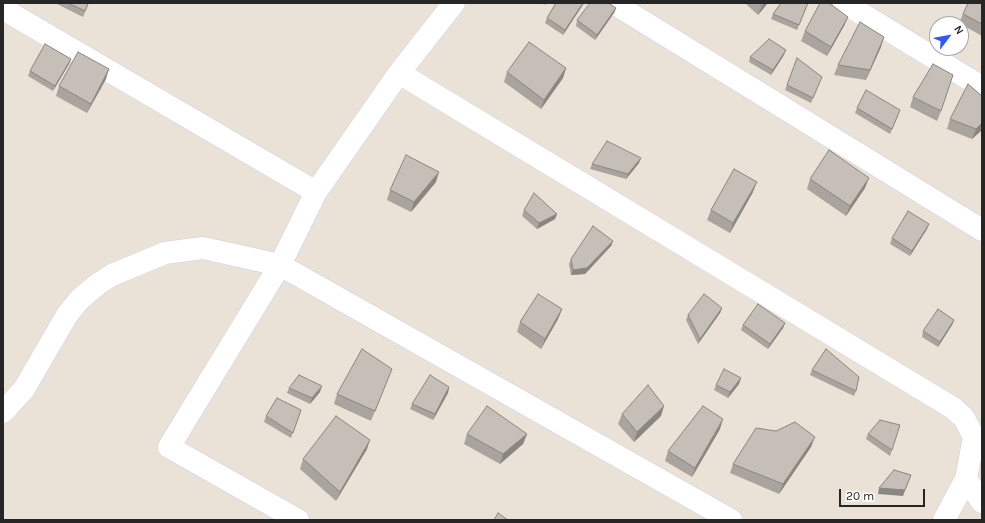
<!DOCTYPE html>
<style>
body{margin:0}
#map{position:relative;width:985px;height:523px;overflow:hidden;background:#eae2d6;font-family:Karla,sans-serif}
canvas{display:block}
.frame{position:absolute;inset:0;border:4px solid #262626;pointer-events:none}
.north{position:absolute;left:929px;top:16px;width:40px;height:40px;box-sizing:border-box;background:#fff;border:1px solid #a8a8a8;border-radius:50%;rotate:58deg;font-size:11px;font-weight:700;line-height:16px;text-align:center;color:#262626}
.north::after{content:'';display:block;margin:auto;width:14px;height:18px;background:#2f56ff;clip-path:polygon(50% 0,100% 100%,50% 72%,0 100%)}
.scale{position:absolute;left:839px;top:489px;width:86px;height:18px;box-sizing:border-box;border:2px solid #262626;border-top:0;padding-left:5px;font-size:12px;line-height:14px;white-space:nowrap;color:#262626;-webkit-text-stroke:3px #fff;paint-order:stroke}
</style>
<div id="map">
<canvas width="985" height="523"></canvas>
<div class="frame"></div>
<div class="north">N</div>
<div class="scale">20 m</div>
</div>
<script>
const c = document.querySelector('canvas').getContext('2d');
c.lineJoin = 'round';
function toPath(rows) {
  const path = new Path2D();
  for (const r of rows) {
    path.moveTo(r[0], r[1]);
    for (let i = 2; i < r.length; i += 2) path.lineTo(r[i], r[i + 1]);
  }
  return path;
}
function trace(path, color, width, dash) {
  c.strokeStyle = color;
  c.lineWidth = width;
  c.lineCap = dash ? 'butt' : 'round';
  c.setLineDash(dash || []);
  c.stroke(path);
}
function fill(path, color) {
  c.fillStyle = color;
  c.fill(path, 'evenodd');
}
const minor = toPath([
 [613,3,982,230],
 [844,3,982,87],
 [3,9,316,192],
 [399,73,953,408,964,418,974,437,966,479,944,520],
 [3,412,24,389,67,315,80,299,98,284,112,275,165,253,203,248,280,265,731,520],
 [966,479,982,502],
 [298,520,169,447,280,265,316,192,399,73,454,3]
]);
const wall = toPath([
 [55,3,89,3,83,17],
 [541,3,546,3,545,5],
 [556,3,584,3,563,35,545,23,547,18],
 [745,3,768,3,758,15],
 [808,3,797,30,771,19,773,14],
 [982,3,982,36,959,23,963,14],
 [616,8,614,13,595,40,576,26,577,20],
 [848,17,844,26,827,56,801,41,805,31],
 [881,47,866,80,834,75,838,65],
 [784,55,771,75,749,62,750,57],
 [797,58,822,77,811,103,785,90],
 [71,59,69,64,53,91,28,76,30,71],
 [566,68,563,78,541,109,504,82,507,72],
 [106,79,87,113,56,96,59,86],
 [913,97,941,111,937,121,910,107],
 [857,108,898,116,890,134,855,113],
 [950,119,982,130,972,139,947,129],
 [639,163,626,179,590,169,592,164],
 [810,179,865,188,846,216,807,189],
 [436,182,411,212,387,200,390,190],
 [753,192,730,233,707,220,711,210],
 [524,210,557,214,555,219,537,229,522,216],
 [927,229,910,256,890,244,892,238],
 [613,241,611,246,585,274,571,275,569,264,571,259],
 [722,308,720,313,698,344,686,320,688,315],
 [562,309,558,319,541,349,517,332,520,322],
 [954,320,952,325,938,347,922,337,923,331],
 [785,323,783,328,768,349,741,330,743,325],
 [392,369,371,421,334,404,337,394],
 [812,370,856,391,854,396,810,375],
 [741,378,739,384,728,398,714,390,716,385],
 [449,387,448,393,433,420,410,409,412,404],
 [289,388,320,392,310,404,287,393],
 [301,410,291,438,264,422,266,416],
 [622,414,661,416,634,442,618,424],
 [720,429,692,477,665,461,668,451],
 [467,434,527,434,523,444,500,464,464,444],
 [868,434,892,450,890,456,866,439],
 [811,447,779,494,730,473,733,464],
 [367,449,336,501,300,469,303,459]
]);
const shadedWall = toPath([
 [583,3,584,3,563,35,565,30],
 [764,3,768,3,758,15,762,6],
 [616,8,614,13,595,40,597,35],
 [848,17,844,26,827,56,831,47],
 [884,37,881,47,866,80,870,70],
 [786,50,784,55,771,75,773,70],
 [71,59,69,64,53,91,55,86],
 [566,68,563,78,541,109,544,100],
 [109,69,106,79,87,113,91,104],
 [982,123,982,130,972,139,976,129],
 [641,158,639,163,626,179,628,174],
 [439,172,436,182,411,212,414,202],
 [869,178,865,188,846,216,850,206],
 [757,182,753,192,730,233,733,223],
 [557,214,555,219,537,229,539,223],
 [929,224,927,229,910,256,912,251],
 [613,241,611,246,585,274,571,275,573,270],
 [722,308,720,313,698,344,700,339],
 [562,309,558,319,541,349,545,339],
 [954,320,952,325,938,347,940,342],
 [785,323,783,328,768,349,770,344],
 [741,378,739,384,728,398,730,392],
 [322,386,320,392,310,404,312,398],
 [449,387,448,393,433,420,435,414],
 [664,406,661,416,634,442,637,432],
 [723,419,720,429,692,477,695,468],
 [527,434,523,444,500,464,503,454],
 [815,437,811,447,779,494,783,484],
 [370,440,367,449,336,501,340,492],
 [911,475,903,496,878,494,879,488]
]);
const building = toPath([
 [68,3,88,3,85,11,68,3],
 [556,3,583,3,565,30,547,18,556,3],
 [590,3,608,3,616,8,597,35,577,20,590,3],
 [759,3,764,3,762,6,759,3],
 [781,3,808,3,799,25,773,14,781,3],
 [820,3,829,3,848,17,831,47,805,31,820,3],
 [968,3,982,3,982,24,963,14,968,3],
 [860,22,884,37,870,70,838,65,860,22],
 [769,39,786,50,773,70,750,57,769,39],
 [529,42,566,68,544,100,507,72,529,42],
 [45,44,71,59,55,86,30,71,45,44],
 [78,52,109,69,91,104,59,86,78,52],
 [797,58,822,77,813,98,787,85,797,58],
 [933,64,953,75,941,111,913,97,933,64],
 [968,84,982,96,982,123,976,129,950,119,968,84],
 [866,90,900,110,892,129,857,108,866,90],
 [607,141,641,158,628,174,592,164,607,141],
 [829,150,869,178,850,206,810,179,829,150],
 [406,155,439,172,414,202,390,190,406,155],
 [734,169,757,182,733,223,711,210,734,169],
 [534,193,557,214,539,223,524,210,534,193],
 [908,211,929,224,912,251,892,238,908,211],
 [593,226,613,241,587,268,573,270,571,259,593,226],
 [538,294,562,309,545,339,520,322,538,294],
 [704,294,722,308,700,339,688,315,704,294],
 [758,304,785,323,770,344,743,325,758,304],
 [938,309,954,320,940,342,923,331,938,309],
 [362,349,392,369,375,411,337,394,362,349],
 [826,349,859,377,856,391,812,370,826,349],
 [724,369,741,378,730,392,716,385,724,369],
 [299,375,322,386,312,398,289,388,299,375],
 [430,375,449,387,435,414,412,404,430,375],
 [648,385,664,406,637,432,622,414,648,385],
 [277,398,301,410,293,433,266,416,277,398],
 [487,406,527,434,503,454,467,434,487,406],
 [703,406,723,419,695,468,668,451,703,406],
 [336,416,370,440,340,492,303,459,336,416],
 [880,420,900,425,892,450,868,434,880,420],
 [795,422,815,437,783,484,733,464,756,428,776,431,795,422],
 [894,470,911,475,905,490,879,488,894,470],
 [498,513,508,520,494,520,498,513]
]);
trace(minor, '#ccd0e1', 23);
trace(minor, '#fff', 22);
fill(wall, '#a9a49d');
fill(shadedWall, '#8a8680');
fill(building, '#c5bfb7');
trace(building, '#8a8680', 1);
</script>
